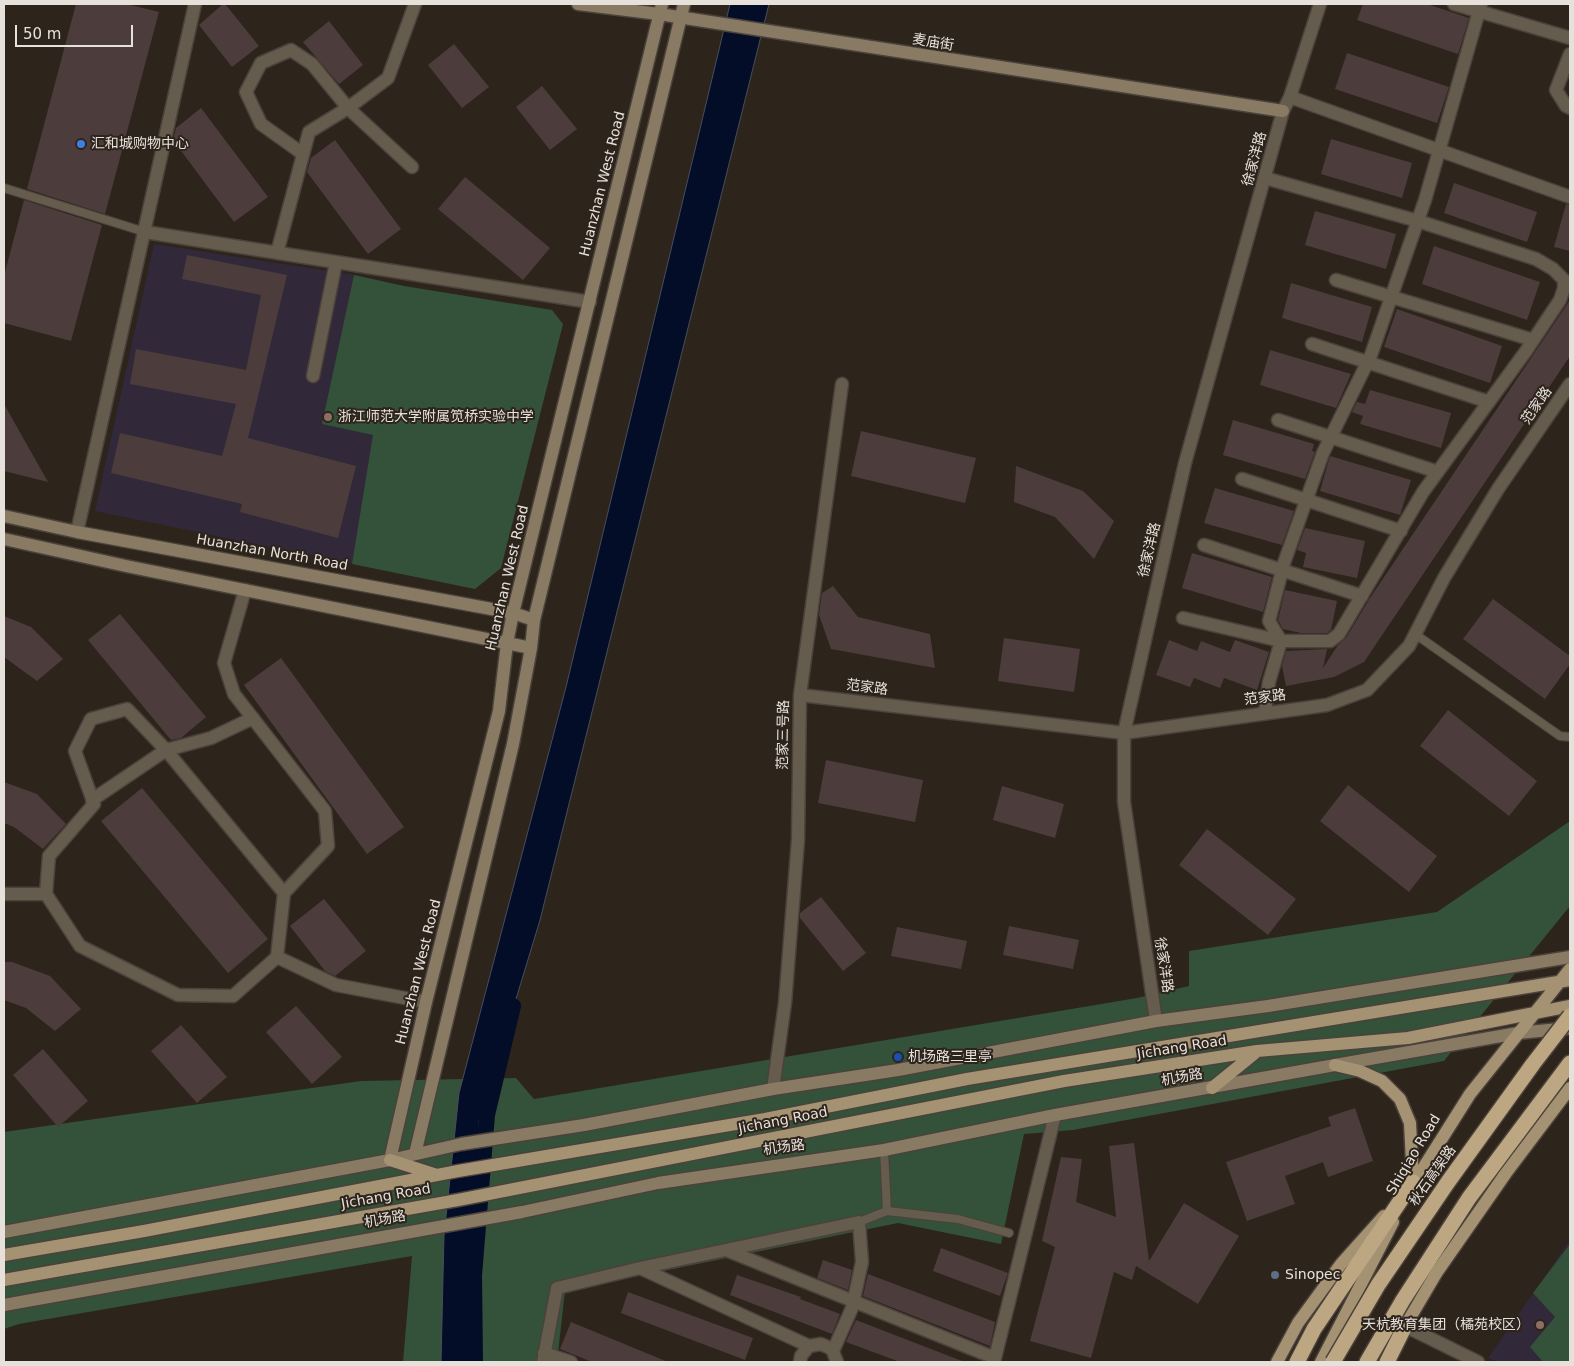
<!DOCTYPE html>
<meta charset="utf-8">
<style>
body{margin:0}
#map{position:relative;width:1574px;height:1366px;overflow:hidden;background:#2d241c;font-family:"DejaVu Sans",sans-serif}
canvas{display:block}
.frame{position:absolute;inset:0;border:5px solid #e7e1db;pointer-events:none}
.scale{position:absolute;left:15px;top:25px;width:118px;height:22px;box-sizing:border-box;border:2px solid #e7e1db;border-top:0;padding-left:6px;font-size:15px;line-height:18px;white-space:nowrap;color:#e7e1db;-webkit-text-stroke:4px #2d241c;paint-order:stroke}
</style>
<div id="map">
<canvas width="1574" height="1366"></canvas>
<div class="frame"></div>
<div class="scale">50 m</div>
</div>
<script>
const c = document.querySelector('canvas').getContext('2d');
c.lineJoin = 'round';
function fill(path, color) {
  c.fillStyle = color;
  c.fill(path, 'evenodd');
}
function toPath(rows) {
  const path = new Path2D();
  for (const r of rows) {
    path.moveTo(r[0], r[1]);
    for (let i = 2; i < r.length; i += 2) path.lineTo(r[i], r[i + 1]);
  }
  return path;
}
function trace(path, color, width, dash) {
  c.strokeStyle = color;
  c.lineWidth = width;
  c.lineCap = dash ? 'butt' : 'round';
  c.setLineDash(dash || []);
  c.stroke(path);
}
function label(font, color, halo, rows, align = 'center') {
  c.font = font + ' "DejaVu Sans","Noto Sans SC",sans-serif';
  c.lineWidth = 4;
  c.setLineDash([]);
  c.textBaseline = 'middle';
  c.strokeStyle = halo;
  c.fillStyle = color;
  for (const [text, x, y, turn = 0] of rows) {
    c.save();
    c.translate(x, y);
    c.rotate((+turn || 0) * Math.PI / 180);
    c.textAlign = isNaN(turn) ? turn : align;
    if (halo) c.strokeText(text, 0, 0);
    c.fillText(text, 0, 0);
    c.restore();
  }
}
const education = toPath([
 [154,244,354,275,404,286,552,310,563,324,501,568,475,589,95,511],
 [1570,1240,1570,1362,1498,1362,1488,1358]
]);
const green = toPath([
 [354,275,404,286,552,310,563,324,501,568,475,589,352,564,373,435,322,424],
 [1570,821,1570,906,1444,1061,1073,1130,1024,1134,1001,1244,898,1223,565,1291,557,1362,403,1362,412,1256,19,1324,4,1329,4,1132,361,1081,516,1078,534,1099,1137,998,1189,986,1189,951,1437,912],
 [1570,1244,1570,1362,1543,1362,1530,1347,1555,1317,1533,1293]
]);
const water = toPath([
 [730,4,769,4,540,920,479,1121,472,1362,441,1362,444,1235,459,1093,566,687,730,4]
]);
const canal = toPath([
 [475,1362,474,1275,487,1115,513,1006]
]);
const building = toPath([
 [76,4,127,4,159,12,105,214,27,189],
 [223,4,225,4,259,46,232,67,199,25],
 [1363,4,1427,4,1469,18,1458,54,1357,20],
 [329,21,363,65,339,84,303,42],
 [454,44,489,87,462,108,428,65],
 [1347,53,1449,87,1437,123,1335,89],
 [542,86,577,129,550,150,516,107],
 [201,108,268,197,234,222,173,140,176,128],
 [1331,139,1412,163,1402,198,1321,174],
 [335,140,401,229,368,254,307,172,311,158],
 [465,177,550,248,523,280,438,209],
 [1454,183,1537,212,1527,242,1444,213],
 [24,200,102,225,71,341,4,323,4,276],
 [1566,204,1570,205,1570,251,1554,247],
 [1315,211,1396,234,1386,269,1305,245],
 [1434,246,1540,282,1527,320,1422,284],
 [187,255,287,275,248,438,356,466,338,538,240,512,242,504,111,473,120,433,222,456,236,404,130,384,136,349,246,370,261,295,182,279],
 [1291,283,1372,307,1362,342,1282,318],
 [1570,300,1570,356,1364,662,1334,677,1286,686,1282,666,1286,651,1327,649,1323,668,1338,645,1346,638,1370,598],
 [1397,309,1502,346,1490,383,1384,347],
 [1270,350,1351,374,1336,408,1260,385],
 [1370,390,1451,413,1441,448,1360,424,1363,416,1352,412,1357,402,1365,404],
 [4,404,48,482,4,471],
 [1233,420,1314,444,1312,451,1315,452,1305,479,1223,455],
 [861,431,976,458,965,503,851,476],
 [1330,456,1411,480,1400,515,1320,491],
 [1016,466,1083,491,1114,521,1094,559,1055,517,1014,502],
 [1215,488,1294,511,1282,545,1204,523],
 [1305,528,1365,541,1357,578,1303,567,1306,553,1297,550],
 [1192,553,1272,577,1263,612,1182,588],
 [833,586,858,617,930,634,935,668,831,649,819,615,822,593],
 [1285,590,1337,601,1331,630,1327,633,1301,633,1283,629,1278,620],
 [1493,599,1570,656,1570,664,1545,699,1463,639],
 [120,614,206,717,181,738,171,740,88,640],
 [4,616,31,627,63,659,37,681,4,657],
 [1004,638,1080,649,1074,692,998,681],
 [1169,640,1197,651,1201,641,1230,652,1235,640,1269,652,1257,690,1224,678,1220,688,1194,678,1190,687,1156,675],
 [281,658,404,827,367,854,244,685],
 [1448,710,1537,781,1509,816,1420,746],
 [826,760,923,780,915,822,818,803],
 [4,782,37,794,66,824,43,849,14,827,4,823],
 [1348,785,1437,856,1409,892,1320,821],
 [1002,786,1064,804,1055,838,993,820],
 [142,788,268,939,228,973,101,821],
 [1207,829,1296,899,1268,935,1179,865],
 [821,897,866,953,843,971,800,918,800,913],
 [324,899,366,951,335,976,325,971,290,926],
 [1009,926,1079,940,1073,969,1003,955],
 [897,927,967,941,961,969,891,956],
 [4,962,12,962,50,976,81,1009,55,1031,26,1008,4,1000],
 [296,1006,342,1057,312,1084,266,1032],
 [181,1025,227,1077,197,1103,151,1051],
 [43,1049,88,1101,58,1127,13,1075],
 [1355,1108,1373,1161,1328,1177,1323,1162,1285,1176,1295,1204,1247,1221,1226,1162,1331,1126,1328,1117],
 [1134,1143,1149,1261,1184,1203,1239,1236,1198,1304,1136,1266,1132,1280,1114,1272,1091,1358,1030,1341,1055,1247,1042,1241,1061,1157,1082,1159,1076,1202,1116,1217,1109,1146],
 [941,1248,1008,1273,1000,1296,933,1271],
 [823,1260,852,1270,848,1290,817,1278],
 [868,1274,995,1322,990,1346,863,1296],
 [737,1275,801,1297,800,1299,840,1314,832,1334,730,1295],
 [628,1292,753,1338,745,1360,621,1313],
 [856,1320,962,1361,961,1362,900,1362,846,1342],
 [571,1322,668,1362,592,1362,560,1349]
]);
const lane = toPath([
 [4,188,145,232],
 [1415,634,1560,736,1570,737],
 [884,1150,887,1211],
 [859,1222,887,1211,958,1219,1009,1233]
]);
const street = toPath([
 [1454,4,1570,38],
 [1570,54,1556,90,1566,106,1570,108],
 [1290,97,1570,197],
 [303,154,261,124,246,92,261,63,291,50,312,64,348,108,412,167],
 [145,232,590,302],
 [277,253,309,132,348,108,388,78,415,4],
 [1336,280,1533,340],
 [1312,344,1489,402],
 [313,376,336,262],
 [1278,420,1438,472],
 [1242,479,1401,531],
 [77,532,195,4],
 [1204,545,1362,596],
 [245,590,224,663,234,694,325,811,328,846,284,893,277,957,233,996,178,995,80,946,46,894,49,856,94,804,75,751,91,719,127,709,166,750,284,893],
 [1183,618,1281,641,1330,641,1339,634,1423,492,1526,351,1560,300,1564,288,1564,280,1553,269,1536,259,1418,221,1265,178],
 [800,695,1124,733,1327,705,1367,690,1409,646,1444,578,1498,489,1570,384],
 [1265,712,1269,682,1281,641,1269,621,1284,563,1323,453,1371,355,1425,200,1481,4],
 [92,800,166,750,211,738,253,718],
 [4,894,46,894],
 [277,957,336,985,426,1002],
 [1156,1021,1124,802,1124,733,1185,463,1283,111,1290,97,1320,4],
 [773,1089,785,1003,798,840,800,695,842,384],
 [726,1250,995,1358],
 [640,1268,809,1346],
 [1405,1326,1478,1362],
 [544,1353,571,1362],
 [543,1362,557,1288,640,1268,859,1222,862,1262,852,1308,833,1351],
 [800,1362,801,1356,809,1346,821,1344,832,1349,837,1362],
 [994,1362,1055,1115]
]);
const secondary = toPath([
 [578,4,659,14,1283,111],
 [4,516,77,532,513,613,534,620],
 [4,539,126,566,531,648],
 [415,1154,513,744,531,648,534,620,684,4],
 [390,1160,426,1002,499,711,507,643,513,613,662,4],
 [4,1232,390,1160,461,1144,584,1125,773,1089,898,1070,1156,1021,1268,1006,1570,957],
 [4,1305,522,1212,658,1183,884,1150,1055,1115,1335,1065,1518,1033,1570,1028]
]);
const primary = toPath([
 [1335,1065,1360,1071,1382,1081,1400,1099,1410,1123,1413,1182],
 [1212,1088,1255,1053],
 [390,1160,437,1175],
 [1410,1189,1470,1094,1570,969],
 [4,1255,144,1231,458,1171,765,1119,967,1079,1570,980],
 [4,1280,458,1200,1064,1081,1257,1051,1408,1038,1570,1006],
 [1401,1333,1437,1272,1506,1173,1570,1088],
 [1277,1362,1298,1323,1341,1264,1384,1216],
 [1321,1362,1393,1222]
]);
const highway = toPath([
 [1297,1362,1314,1329,1413,1182],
 [1367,1362,1403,1300,1469,1198,1570,1063],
 [1387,1362,1405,1326]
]);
const highwayBridge = toPath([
 [1333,1362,1378,1285,1448,1182,1533,1064,1570,1016]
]);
const markers = [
 [81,144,5,"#3f7fe0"],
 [328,417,5,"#8d6e63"],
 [898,1057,5,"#1a4fb4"],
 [1275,1275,5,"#5c6f8a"],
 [1540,1325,5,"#8d6e63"]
];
const streetNames = [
 ["麦庙街",933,43,9],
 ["徐家洋路",1255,159,-75],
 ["Huanzhan West Road",603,184,-76],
 ["范家路",1537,406,-55],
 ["徐家洋路",1150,550,-77],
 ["Huanzhan North Road",272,553,10],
 ["Huanzhan West Road",508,578,-77],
 ["范家路",867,688,7],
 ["范家路",1265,698,-7],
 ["范家三号路",784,735,-89],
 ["徐家洋路",1163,965,81],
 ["Huanzhan West Road",419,972,-76],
 ["Jichang Road",1182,1048,-9],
 ["机场路",1182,1078,-10],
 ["Jichang Road",783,1121,-11],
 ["机场路",784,1148,-8],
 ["Shiqiao Road",1414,1155,-59],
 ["秋石高架路",1433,1176,-55],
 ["Jichang Road",386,1197,-10],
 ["机场路",385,1220,-10]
];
const poiNames = [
 ["汇和城购物中心",91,144],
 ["浙江师范大学附属笕桥实验中学",338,417],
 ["机场路三里亭",908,1057],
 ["Sinopec",1285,1275],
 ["天杭教育集团（橘苑校区）",1530,1325,"right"]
];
fill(education, '#312939');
fill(green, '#34513a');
fill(water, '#040d27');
trace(water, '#484d5d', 1);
trace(canal, '#040d27', 16);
fill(building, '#4c3d3c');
trace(lane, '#4b423b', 10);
trace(street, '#4b423b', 15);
trace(secondary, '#4b423b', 15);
trace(primary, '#4b423b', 15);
trace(highway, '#4b423b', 18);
trace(lane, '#655c4d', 8);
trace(street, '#655c4d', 12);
trace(secondary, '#897b63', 12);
trace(primary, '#a49273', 12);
trace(highway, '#bda782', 15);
trace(highwayBridge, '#4b423b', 18, []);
trace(highwayBridge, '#bda782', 15);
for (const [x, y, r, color] of markers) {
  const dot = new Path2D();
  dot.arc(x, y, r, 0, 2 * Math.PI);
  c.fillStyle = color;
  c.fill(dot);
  trace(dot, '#2d241c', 2);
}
label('14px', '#e7e1db', '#2d241c', streetNames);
label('14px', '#e7e1db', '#2d241c', poiNames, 'left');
</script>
